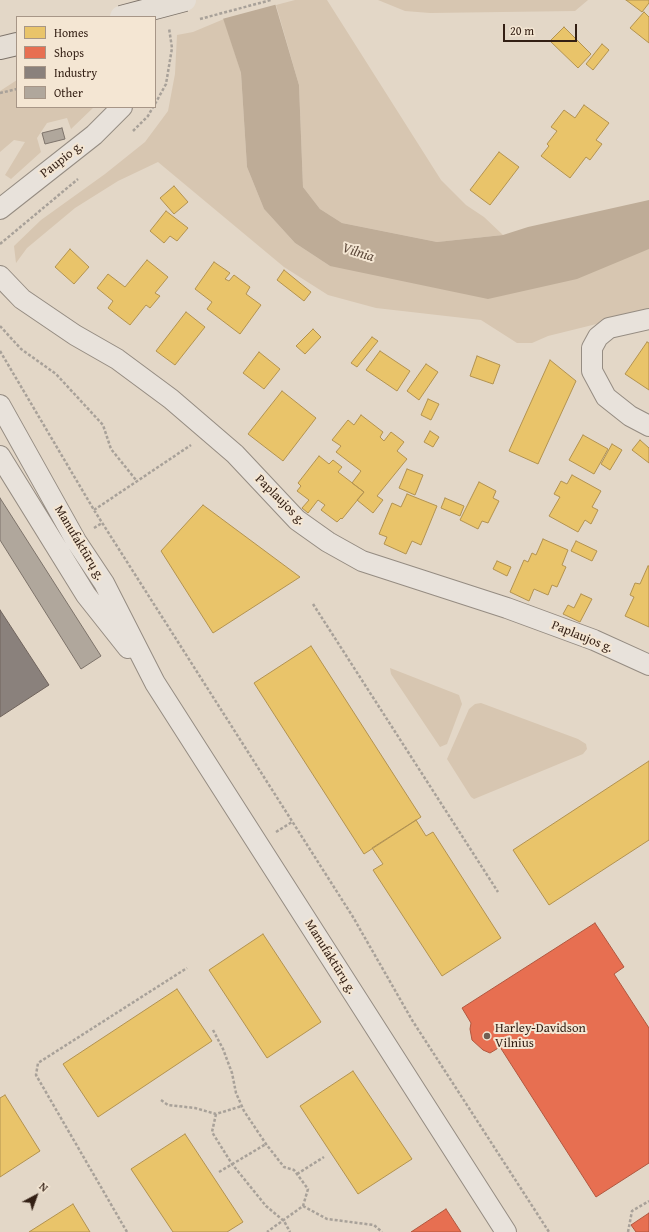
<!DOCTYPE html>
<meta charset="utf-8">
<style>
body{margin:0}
#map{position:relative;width:649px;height:1232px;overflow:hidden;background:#e3d7c7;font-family:"Gentium Book Plus",serif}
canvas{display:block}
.legend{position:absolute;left:16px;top:16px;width:140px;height:92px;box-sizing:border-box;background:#f4e6d3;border:1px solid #a79687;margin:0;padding:5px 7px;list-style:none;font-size:12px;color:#331f14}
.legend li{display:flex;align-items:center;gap:8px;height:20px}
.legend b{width:20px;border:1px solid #a79687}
.north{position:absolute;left:16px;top:1176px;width:40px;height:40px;-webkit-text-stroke:3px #f4e6d3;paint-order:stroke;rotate:41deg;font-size:11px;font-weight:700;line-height:16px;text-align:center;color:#331f14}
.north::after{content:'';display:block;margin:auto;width:14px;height:18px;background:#331f14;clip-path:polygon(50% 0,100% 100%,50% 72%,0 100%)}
.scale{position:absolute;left:503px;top:24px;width:74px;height:18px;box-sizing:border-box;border:2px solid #331f14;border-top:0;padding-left:5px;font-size:12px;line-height:14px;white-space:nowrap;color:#331f14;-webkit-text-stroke:3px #f4e6d3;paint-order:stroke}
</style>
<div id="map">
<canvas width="649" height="1232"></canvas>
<ul class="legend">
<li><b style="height:11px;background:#e9c46a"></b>Homes</li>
<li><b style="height:11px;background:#e76f51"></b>Shops</li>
<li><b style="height:11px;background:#8a817c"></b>Industry</li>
<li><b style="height:11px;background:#b0a79c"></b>Other</li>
</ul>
<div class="north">N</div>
<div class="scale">20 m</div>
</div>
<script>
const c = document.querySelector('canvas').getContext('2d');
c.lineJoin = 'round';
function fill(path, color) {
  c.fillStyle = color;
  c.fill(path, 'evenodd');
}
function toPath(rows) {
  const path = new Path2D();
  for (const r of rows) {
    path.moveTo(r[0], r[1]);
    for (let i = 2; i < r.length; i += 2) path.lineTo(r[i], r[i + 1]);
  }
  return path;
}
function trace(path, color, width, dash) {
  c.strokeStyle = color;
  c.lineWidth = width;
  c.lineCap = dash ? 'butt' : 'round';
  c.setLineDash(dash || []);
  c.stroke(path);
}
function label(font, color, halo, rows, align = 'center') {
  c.font = font + ' "Gentium Book Plus",serif';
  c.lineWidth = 4;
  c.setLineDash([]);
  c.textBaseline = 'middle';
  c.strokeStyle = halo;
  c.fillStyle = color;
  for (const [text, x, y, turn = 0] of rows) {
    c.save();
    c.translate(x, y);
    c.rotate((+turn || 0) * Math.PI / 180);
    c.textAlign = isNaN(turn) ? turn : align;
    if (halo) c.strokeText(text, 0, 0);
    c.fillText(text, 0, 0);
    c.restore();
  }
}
const green = toPath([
 [295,0,327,0,441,180,466,205,484,217,503,235,437,242,342,223,320,209,303,187,299,85,276,5],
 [378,0,588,0,575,11,430,13,405,11],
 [224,19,241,73,247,167,264,209,295,243,330,266,649,249,649,311,548,336,532,343,517,343,481,320,376,308,328,295,284,267,158,162,118,181,75,208,27,248,16,263,14,246,41,220,105,174,145,142,168,111,175,74,177,35,193,32],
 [17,80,17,107,94,107,71,129,67,118,47,123,37,138,41,152,11,179,5,175,25,142,14,140,0,152,0,91],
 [390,668,459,695,462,704,447,744,440,747,391,674],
 [481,703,578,739,586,744,587,749,583,754,474,799,471,797,447,759,469,709,475,704]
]);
const water = toPath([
 [217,0,274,0,299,85,303,187,320,209,342,223,437,242,503,235,528,227,649,200,649,249,577,279,488,299,330,266,295,243,264,209,247,167,241,73]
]);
const pier = toPath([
 [215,0,276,0,278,4,222,19]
]);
const homes = toPath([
 [626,0,649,0,649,3,642,12,626,0],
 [644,12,649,17,649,43,630,28,644,12],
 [564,27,591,54,578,68,550,41,564,27],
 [602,44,609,50,593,70,586,64,602,44],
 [584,105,609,123,596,140,602,144,590,160,586,157,570,178,541,156,549,146,547,144,557,131,551,127,564,110,575,118,584,105],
 [499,152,519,167,490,205,470,190,499,152],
 [174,186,188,202,174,214,160,198,174,186],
 [166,211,188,228,177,241,170,236,164,243,150,231,166,211],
 [70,249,89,267,74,284,55,267,70,249],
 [147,260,168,277,155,293,160,296,150,308,146,305,130,325,108,308,113,301,97,288,108,274,125,287,147,260],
 [214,262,230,273,225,279,229,281,234,275,250,287,246,294,261,305,240,334,207,309,212,302,195,289,214,262],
 [284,270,311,292,304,301,277,280,284,270],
 [186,312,205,327,175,365,156,351,186,312],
 [313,329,321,337,305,354,296,346,313,329],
 [372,337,378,341,357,367,351,363,372,337],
 [647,342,649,343,649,390,625,374,647,342],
 [380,351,410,371,397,391,366,370,380,351],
 [259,352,280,369,264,389,243,373,259,352],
 [477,356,500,365,493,384,470,376,477,356],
 [550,360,576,381,538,464,509,451,550,360],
 [426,364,438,372,419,400,407,391,426,364],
 [282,391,316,418,283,461,248,434,282,391],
 [428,399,439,404,431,420,421,415,428,399],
 [361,415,383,432,380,437,384,441,391,432,404,442,397,451,407,459,377,496,383,500,373,513,357,500,364,492,352,483,361,471,336,452,341,446,332,440,348,420,354,425,361,415],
 [430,431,439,437,433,447,424,442,430,431],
 [583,435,608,449,594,474,569,460,583,435],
 [640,440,649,448,649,463,632,450,640,440],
 [612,444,622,450,610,470,601,464,612,444],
 [319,456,329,464,333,460,342,467,338,472,364,492,342,519,341,518,337,522,321,510,325,505,318,500,308,513,302,508,309,500,297,491,301,486,298,483,319,456],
 [407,469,423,475,415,495,399,488,407,469],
 [572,475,601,491,592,507,598,510,591,524,585,520,578,532,549,516,560,497,554,494,561,481,567,484,572,475],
 [479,482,496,491,493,498,499,501,488,523,482,521,478,529,460,520,479,482],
 [407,494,437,506,421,545,412,541,406,554,384,544,387,537,379,534,392,503,401,507,407,494],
 [445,498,464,506,460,516,441,508,445,498],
 [203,505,300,577,213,633,161,551,203,505],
 [543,539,568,550,562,565,566,567,557,587,552,585,548,595,534,589,529,601,510,592,524,560,528,562,532,553,536,555,543,539],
 [576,541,597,551,592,561,571,551,576,541],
 [497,561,511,567,507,576,493,569,497,561],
 [648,566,649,566,649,627,625,616,634,597,630,595,635,583,640,584,648,566],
 [581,594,592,599,580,622,563,614,568,605,574,608,581,594],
 [311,646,421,817,364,854,254,683,311,646],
 [649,761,649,840,549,905,513,850,649,761],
 [416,820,426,836,433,832,501,938,442,976,373,870,383,864,372,848,416,820],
 [263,934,321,1022,267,1058,209,970,263,934],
 [177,989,212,1041,98,1117,63,1064,177,989],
 [353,1071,412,1159,358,1194,300,1106,353,1071],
 [5,1095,40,1151,0,1177,0,1098,5,1095],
 [185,1134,243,1222,227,1232,173,1232,131,1169,185,1134],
 [73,1204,90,1232,29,1232,73,1204]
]);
const shops = toPath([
 [595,923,624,967,614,974,649,1028,649,1163,596,1197,500,1047,490,1053,483,1050,472,1040,470,1029,471,1023,462,1008,595,923],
 [446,1209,461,1232,411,1232,446,1209],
 [649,1213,649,1232,636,1232,631,1225,649,1213]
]);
const industry = toPath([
 [0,610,49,685,0,717,0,610]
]);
const building = toPath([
 [62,128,65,139,45,144,42,133,62,128],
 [0,498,101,656,81,669,0,540,0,498]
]);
const path = toPath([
 [0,93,17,89],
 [155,104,166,84,172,48,169,28],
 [133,131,148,116,153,107],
 [0,244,78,179],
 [0,326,21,349,56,374,103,425,111,449,136,480],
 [0,351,94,510,353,917,412,1020,549,1232],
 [94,510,191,445],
 [94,528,102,523],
 [313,604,498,892],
 [276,832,292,822],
 [213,1030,223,1049,232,1073,236,1093,244,1111,266,1144,284,1167,294,1170,308,1189,303,1206,267,1232],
 [161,1100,168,1105,195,1108,216,1114,242,1106],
 [216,1114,212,1132,232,1164,266,1206,284,1221,290,1232],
 [219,1172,266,1144],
 [297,1174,324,1157],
 [303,1206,327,1219,374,1225,382,1232],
 [127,1232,36,1075,38,1063,187,968],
 [628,1232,632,1211,649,1201]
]);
const minor = toPath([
 [0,209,94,135,122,107],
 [0,276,22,299,75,335,117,359,171,399,235,454,297,520,328,542,362,561,507,608,594,640,649,665],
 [649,319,609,328,598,337,592,348,592,371,606,397,630,416,649,426],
 [0,405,76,541,104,583,155,683,506,1232],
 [0,456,86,595,128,648]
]);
const primary = toPath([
 [0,48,17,44]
]);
const pathBridge = toPath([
 [200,19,271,0]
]);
const primaryBridge = toPath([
 [121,17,185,0]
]);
const markers = [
 [487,1036,4,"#715f53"]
];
const streetNames = [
 ["Paupio g.",62,160,-38],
 ["Paplaujos g.",280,500,45],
 ["Manufaktūrų g.",79,543,59],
 ["Paplaujos g.",582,637,22],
 ["Manufaktūrų g.",330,957,58]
];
const poiNames = [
 ["Harley-Davidson",495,1029],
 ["Vilnius",495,1044]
];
const waterNames = [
 ["Vilnia",358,253,18]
];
fill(green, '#d7c6b1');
fill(water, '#beac97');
fill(pier, '#e3d7c7');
fill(homes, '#e9c46a');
trace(homes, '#b29250', 1);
fill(shops, '#e76f51');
trace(shops, '#b1573f', 1);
fill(industry, '#8a817c');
trace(industry, '#70645d', 1);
fill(building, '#b0a79c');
trace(building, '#7d736a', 1);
trace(minor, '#958c82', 22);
trace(primary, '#7d736a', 24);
trace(path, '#a8a199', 2.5, [3, 2]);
trace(minor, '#e8e2db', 20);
trace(primary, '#e5ded5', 22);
trace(primaryBridge, '#7d736a', 24, []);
trace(pathBridge, '#a8a199', 2.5, [3, 2]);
trace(primaryBridge, '#e5ded5', 22);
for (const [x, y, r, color] of markers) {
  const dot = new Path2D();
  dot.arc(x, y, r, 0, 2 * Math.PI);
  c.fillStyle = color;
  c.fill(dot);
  trace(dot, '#f4e6d3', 1.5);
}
label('13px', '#331f14', '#f4e6d3', streetNames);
label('13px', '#331f14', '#f4e6d3', poiNames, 'left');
label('italic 14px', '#5e4a3b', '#f4e6d3', waterNames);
</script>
